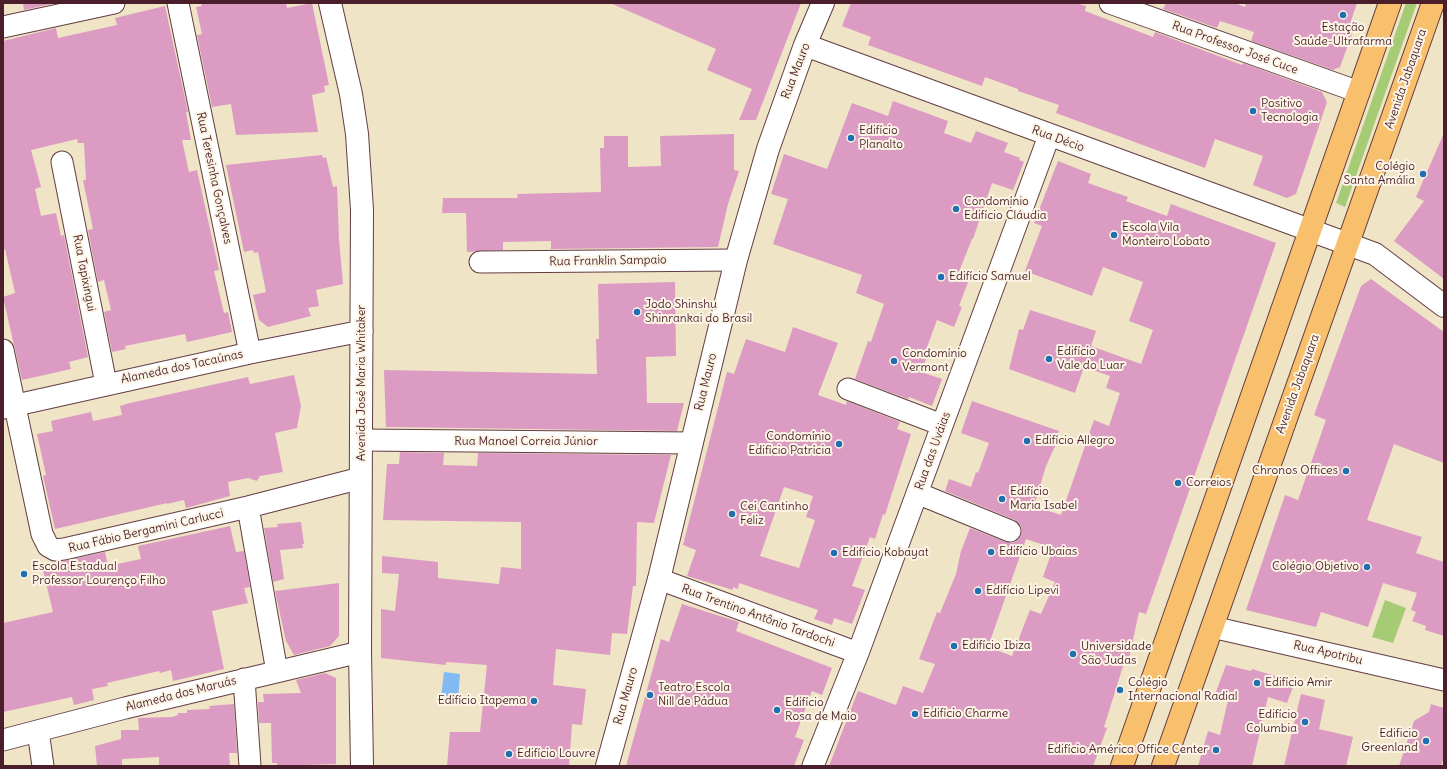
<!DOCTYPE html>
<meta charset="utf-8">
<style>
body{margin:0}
#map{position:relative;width:1447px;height:769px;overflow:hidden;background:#efe4c6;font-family:Delius,sans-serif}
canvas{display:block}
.frame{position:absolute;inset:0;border:4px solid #4a1f2b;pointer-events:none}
</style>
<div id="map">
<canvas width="1447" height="769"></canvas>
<div class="frame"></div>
</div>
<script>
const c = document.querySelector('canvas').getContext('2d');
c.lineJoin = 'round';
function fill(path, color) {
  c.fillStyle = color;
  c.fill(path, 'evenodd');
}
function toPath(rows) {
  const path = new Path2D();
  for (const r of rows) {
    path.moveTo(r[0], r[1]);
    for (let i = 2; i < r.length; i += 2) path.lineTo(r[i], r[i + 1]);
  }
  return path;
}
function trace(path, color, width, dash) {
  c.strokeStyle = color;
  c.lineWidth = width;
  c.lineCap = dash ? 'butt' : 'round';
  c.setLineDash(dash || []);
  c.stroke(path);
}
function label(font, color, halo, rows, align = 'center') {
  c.font = font + ' Delius,sans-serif';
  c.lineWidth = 4;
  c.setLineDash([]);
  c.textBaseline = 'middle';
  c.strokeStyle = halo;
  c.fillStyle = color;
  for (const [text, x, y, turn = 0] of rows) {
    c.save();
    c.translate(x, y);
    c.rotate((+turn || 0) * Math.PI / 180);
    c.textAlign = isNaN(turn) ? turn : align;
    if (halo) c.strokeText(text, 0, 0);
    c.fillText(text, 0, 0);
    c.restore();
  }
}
const green = toPath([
 [1406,3,1417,3,1345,207,1336,203],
 [1385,600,1406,608,1393,643,1372,637]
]);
const water = toPath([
 [444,672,460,674,458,700,441,697]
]);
const building = toPath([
 [23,3,51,3,51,4,24,10],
 [201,3,286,3,287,8,312,3,329,85,324,86,325,92,312,95,318,132,236,135,231,104,212,107,197,35,202,34,196,7,202,6],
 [610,3,801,3,756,120,739,120,752,89,707,70,716,49],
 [851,3,1076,3,1086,6,1085,11,1153,37,1155,32,1242,65,1243,63,1322,92,1327,102,1296,194,1287,198,1253,185,1263,156,1215,139,1205,168,1056,113,1059,105,1018,91,1018,89,985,77,982,86,868,45,871,37,842,26],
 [1166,3,1235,3,1245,7,1246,3,1357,3,1351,21,1356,23,1340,67,1333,70,1251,41,1254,32,1220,21,1217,28,1163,9],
 [165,6,188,112,186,112,191,140,182,140,189,172,197,170,219,270,214,271,224,313,228,312,232,332,187,342,185,334,125,346,126,349,112,352,104,312,111,310,104,280,98,282,88,230,93,229,83,180,86,180,84,143,78,143,77,139,31,150,41,187,35,189,41,216,56,213,61,236,64,235,88,357,69,362,71,369,22,380,3,297,15,293,5,249,3,250,3,41,56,28,58,38,117,25,115,18],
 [893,101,948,121,944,133,971,143,976,131,1008,143,1004,152,1020,158,1019,160,1024,162,1013,190,992,183,973,239,972,239,960,269,971,274,959,306,962,307,954,327,937,320,923,358,926,359,921,372,942,379,932,406,909,397,908,399,855,379,868,341,871,342,884,304,856,293,862,275,773,244,788,199,771,194,784,154,827,169,852,103,888,116],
 [1444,133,1444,279,1394,241,1424,201,1416,197],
 [734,134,734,170,739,171,728,204,718,247,551,249,551,241,503,242,503,250,467,252,466,213,442,213,443,198,518,198,517,194,601,192,600,148,604,148,604,136,628,136,628,167,661,166,660,136],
 [322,155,323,158,326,157,333,187,337,186,339,240,343,284,316,290,319,306,308,308,311,316,268,327,259,320,253,295,266,292,258,252,254,253,253,250,244,252,226,165],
 [1058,161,1091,174,1088,183,1128,197,1126,201,1167,216,1171,204,1276,243,1146,614,1139,612,1128,663,1124,663,1104,727,1107,728,1093,766,829,766,858,691,896,705,903,686,923,693,935,664,919,659,937,612,940,613,956,574,961,551,970,528,1006,542,1012,543,1017,541,1021,535,1022,529,1020,524,1015,520,945,491,949,479,971,487,976,472,978,473,989,443,961,433,972,401,1059,431,1056,441,1057,442,1046,466,1034,506,1061,515,1094,420,1109,426,1120,393,1106,388,1110,376,1084,367,1075,393,1009,369,1019,329,1023,330,1030,310,1096,331,1091,346,1141,364,1153,330,1129,321,1143,282,1103,267,1092,296,1025,271,1042,226,1034,223],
 [1026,539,1053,548,1043,577,1055,582,1041,614,1030,610,1012,656,988,647],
 [1371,279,1444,332,1444,463,1394,444,1367,520,1422,537,1416,553,1444,562,1444,636,1425,630,1426,626,1412,621,1416,612,1411,610,1417,593,1383,583,1368,627,1321,612,1316,627,1246,610,1285,495,1298,500,1326,420,1314,415,1361,286],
 [675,282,676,356,646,357,647,403,684,403,677,431,386,427,384,370,597,374,596,339,599,339,598,284],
 [793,327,838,343,818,395,846,405,847,401,900,422,897,429,911,434,885,515,883,514,875,539,870,537,852,586,865,590,852,624,834,618,832,625,814,619,818,610,739,583,738,589,733,587,733,590,687,576,696,550,683,545,727,372,734,374,746,339,785,352],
 [784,487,813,496,806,517,815,520,799,568,760,556],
 [294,375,301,406,297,428,275,433,283,472,260,476,257,481,248,478,228,482,230,496,186,508,184,500,167,504,167,503,55,529,43,476,46,475,37,434,53,431,51,421,91,412,93,421,122,415,120,406,130,403,248,377,250,384],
 [400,452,444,453,443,465,477,466,478,453,671,455,654,523,637,522,636,586,633,586,627,634,612,633,610,655,556,649,553,685,586,689,582,725,572,724,569,766,447,766,450,732,480,732,487,665,446,662,446,665,381,658,381,609,395,611,399,574,382,573,382,556,438,562,438,578,499,584,501,567,521,569,521,522,383,520,387,464,399,464],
 [301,522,304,544,302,544,303,548,280,550,284,579,273,582,264,528,278,527,277,524],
 [230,526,236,552,244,551,250,587,244,588,248,603,212,611,224,669,173,681,171,670,160,673,159,671,107,683,108,686,92,689,94,700,74,705,72,697,3,712,3,623,53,612,42,566,105,552,108,566,141,559,138,546],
 [339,583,339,636,330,646,294,655,286,641,275,591],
 [682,604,739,622,736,631,832,668,822,695,812,691,795,737,804,740,794,766,626,766,661,639,669,642],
 [1226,665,1251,671,1252,669,1295,682,1287,703,1268,697,1252,766,1198,766,1208,731,1220,735,1228,700,1214,697],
 [325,673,336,678,336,764,277,766,277,763,272,763,271,723,259,723,258,702,264,702,263,694,301,693,296,680],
 [1301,694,1325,700,1319,729,1353,737,1346,766,1284,766],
 [234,704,237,753,229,753,230,766,159,766,159,757,122,759,122,766,97,766,95,746,121,739,121,730,139,730,138,718,172,717,178,715,178,713,187,713,187,710,210,709,209,706],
 [1431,704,1444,708,1444,757,1441,766,1399,766,1414,721,1429,712]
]);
const minor = toPath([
 [178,3,250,353],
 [1110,3,1359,92],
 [3,27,114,3],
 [62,162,106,384],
 [480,262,736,260],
 [3,350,42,534,48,546,55,550,64,549,248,507,361,478],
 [848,389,942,425],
 [3,408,250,353,362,331],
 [361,440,692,443],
 [917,493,1010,531],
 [248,507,277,672],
 [659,579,858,653],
 [1212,627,1444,680],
 [244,679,250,766],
 [38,731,43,766],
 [3,740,125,708,360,652],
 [813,766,858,653,1049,136]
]);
const tertiary = toPath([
 [330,3,351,94,357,134,362,210,360,652,362,766],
 [805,45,1375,254,1444,306],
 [607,766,659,579,736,260,768,149,805,45,823,3]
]);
const primary = toPath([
 [1122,766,1390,3],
 [1163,766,1433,3]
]);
const markers = [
 [1343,15,4,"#1f6fb2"],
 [1253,111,4,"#1f6fb2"],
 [851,138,4,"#1f6fb2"],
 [1423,174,4,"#1f6fb2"],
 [956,209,4,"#1f6fb2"],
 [1114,235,4,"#1f6fb2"],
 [941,277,4,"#1f6fb2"],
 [637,312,4,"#1f6fb2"],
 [1049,359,4,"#1f6fb2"],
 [894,361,4,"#1f6fb2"],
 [1027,441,4,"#1f6fb2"],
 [839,444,4,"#1f6fb2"],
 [1346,471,4,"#1f6fb2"],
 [1178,483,4,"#1f6fb2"],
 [1002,499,4,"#1f6fb2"],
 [732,514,4,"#1f6fb2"],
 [991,552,4,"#1f6fb2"],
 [834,553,4,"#1f6fb2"],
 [1367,567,4,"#1f6fb2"],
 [24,574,4,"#1f6fb2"],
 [978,591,4,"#1f6fb2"],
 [954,646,4,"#1f6fb2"],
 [1073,654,4,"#1f6fb2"],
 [1257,683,4,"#1f6fb2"],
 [1120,690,4,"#1f6fb2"],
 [650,695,4,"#1f6fb2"],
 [534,701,4,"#1f6fb2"],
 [777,710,4,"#1f6fb2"],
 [915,714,4,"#1f6fb2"],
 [1305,722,4,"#1f6fb2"],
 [1426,741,4,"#1f6fb2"],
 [1216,750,4,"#1f6fb2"],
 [509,754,4,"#1f6fb2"]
];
const poiNames = [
 ["Estação",1343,28,"center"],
 ["Saúde-Ultrafarma",1343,42,"center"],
 ["Positivo",1261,104],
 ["Tecnologia",1261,118],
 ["Edifício",859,131],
 ["Planalto",859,145],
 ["Colégio",1415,167,"right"],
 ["Santa Amália",1415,181,"right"],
 ["Condomínio",964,202],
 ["Edifício Cláudia",964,216],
 ["Escola Vila",1122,228],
 ["Monteiro Lobato",1122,242],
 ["Edifício Samuel",949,277],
 ["Jodo Shinshu",645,305],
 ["Shinrankai do Brasil",645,319],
 ["Edifício",1057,352],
 ["Vale do Luar",1057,366],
 ["Condomínio",902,354],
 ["Vermont",902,368],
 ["Condomínio",831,437,"right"],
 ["Edifício Patrícia",831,451,"right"],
 ["Edifício Allegro",1035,441],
 ["Chronos Offices",1338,471,"right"],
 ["Correios",1186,483],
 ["Edifício",1010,492],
 ["Maria Isabel",1010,506],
 ["Cei Cantinho",740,507],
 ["Feliz",740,521],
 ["Edifício Ubaias",999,552],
 ["Edifício Kobayat",842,553],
 ["Escola Estadual",32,567],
 ["Professor Lourenço Filho",32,581],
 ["Colégio Objetivo",1359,567,"right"],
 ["Edifício Lipevi",986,591],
 ["Edifício Ibiza",962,646],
 ["Universidade",1081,647],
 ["São Judas",1081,661],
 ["Colégio",1128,683],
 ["Internacional Radial",1128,697],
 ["Edifício Amir",1265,683],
 ["Teatro Escola",658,688],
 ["Nill de Pádua",658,702],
 ["Edifício Itapema",526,701,"right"],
 ["Edifício",785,703],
 ["Rosa de Maio",785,717],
 ["Edifício Charme",923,714],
 ["Edifício",1297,715,"right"],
 ["Columbia",1297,729,"right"],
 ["Edificio",1418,734,"right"],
 ["Greenland",1418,748,"right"],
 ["Edifício América Office Center",1208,750,"right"],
 ["Edifício Louvre",517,754]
];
const streetNames = [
 ["Rua Professor José Cuce",1235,48,20],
 ["Rua Mauro",796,71,-69],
 ["Avenida Jabaquara",1406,79,-71],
 ["Rua Décio",1058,139,20],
 ["Rua Teresinha Gonçalves",214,178,78],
 ["Rua Franklin Sampaio",608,261,-1],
 ["Rua Tapixingui",84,273,79],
 ["Alameda dos Tacaúnas",182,367,-12],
 ["Rua Mauro",706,382,-76],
 ["Avenida José Maria Whitaker",362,383,-90],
 ["Avenida Jabaquara",1298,384,-70],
 ["Rua Manoel Correia Júnior",526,442],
 ["Rua das Uváias",933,451,-70],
 ["Rua Fábio Bergamini Carlucci",146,531,-13],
 ["Rua Trentino Antônio Tardochi",758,616,20],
 ["Rua Apotribu",1328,653,13],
 ["Alameda dos Maruás",181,694,-14],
 ["Rua Mauro",626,696,-74]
];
fill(green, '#a6cb75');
fill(water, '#82bbf3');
fill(building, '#dc9bc3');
trace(minor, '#633d42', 23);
trace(tertiary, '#633d42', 24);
trace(primary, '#633d42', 24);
trace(minor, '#fff', 21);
trace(tertiary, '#fff', 22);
trace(primary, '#f8bf6c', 22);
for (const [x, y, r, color] of markers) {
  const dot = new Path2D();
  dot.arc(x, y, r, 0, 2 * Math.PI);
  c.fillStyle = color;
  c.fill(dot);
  trace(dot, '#fcf5e5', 1.5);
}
label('12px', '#4a1f2b', '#fcf5e5', poiNames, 'left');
label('12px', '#4a1f2b', '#fcf5e5', streetNames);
</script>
